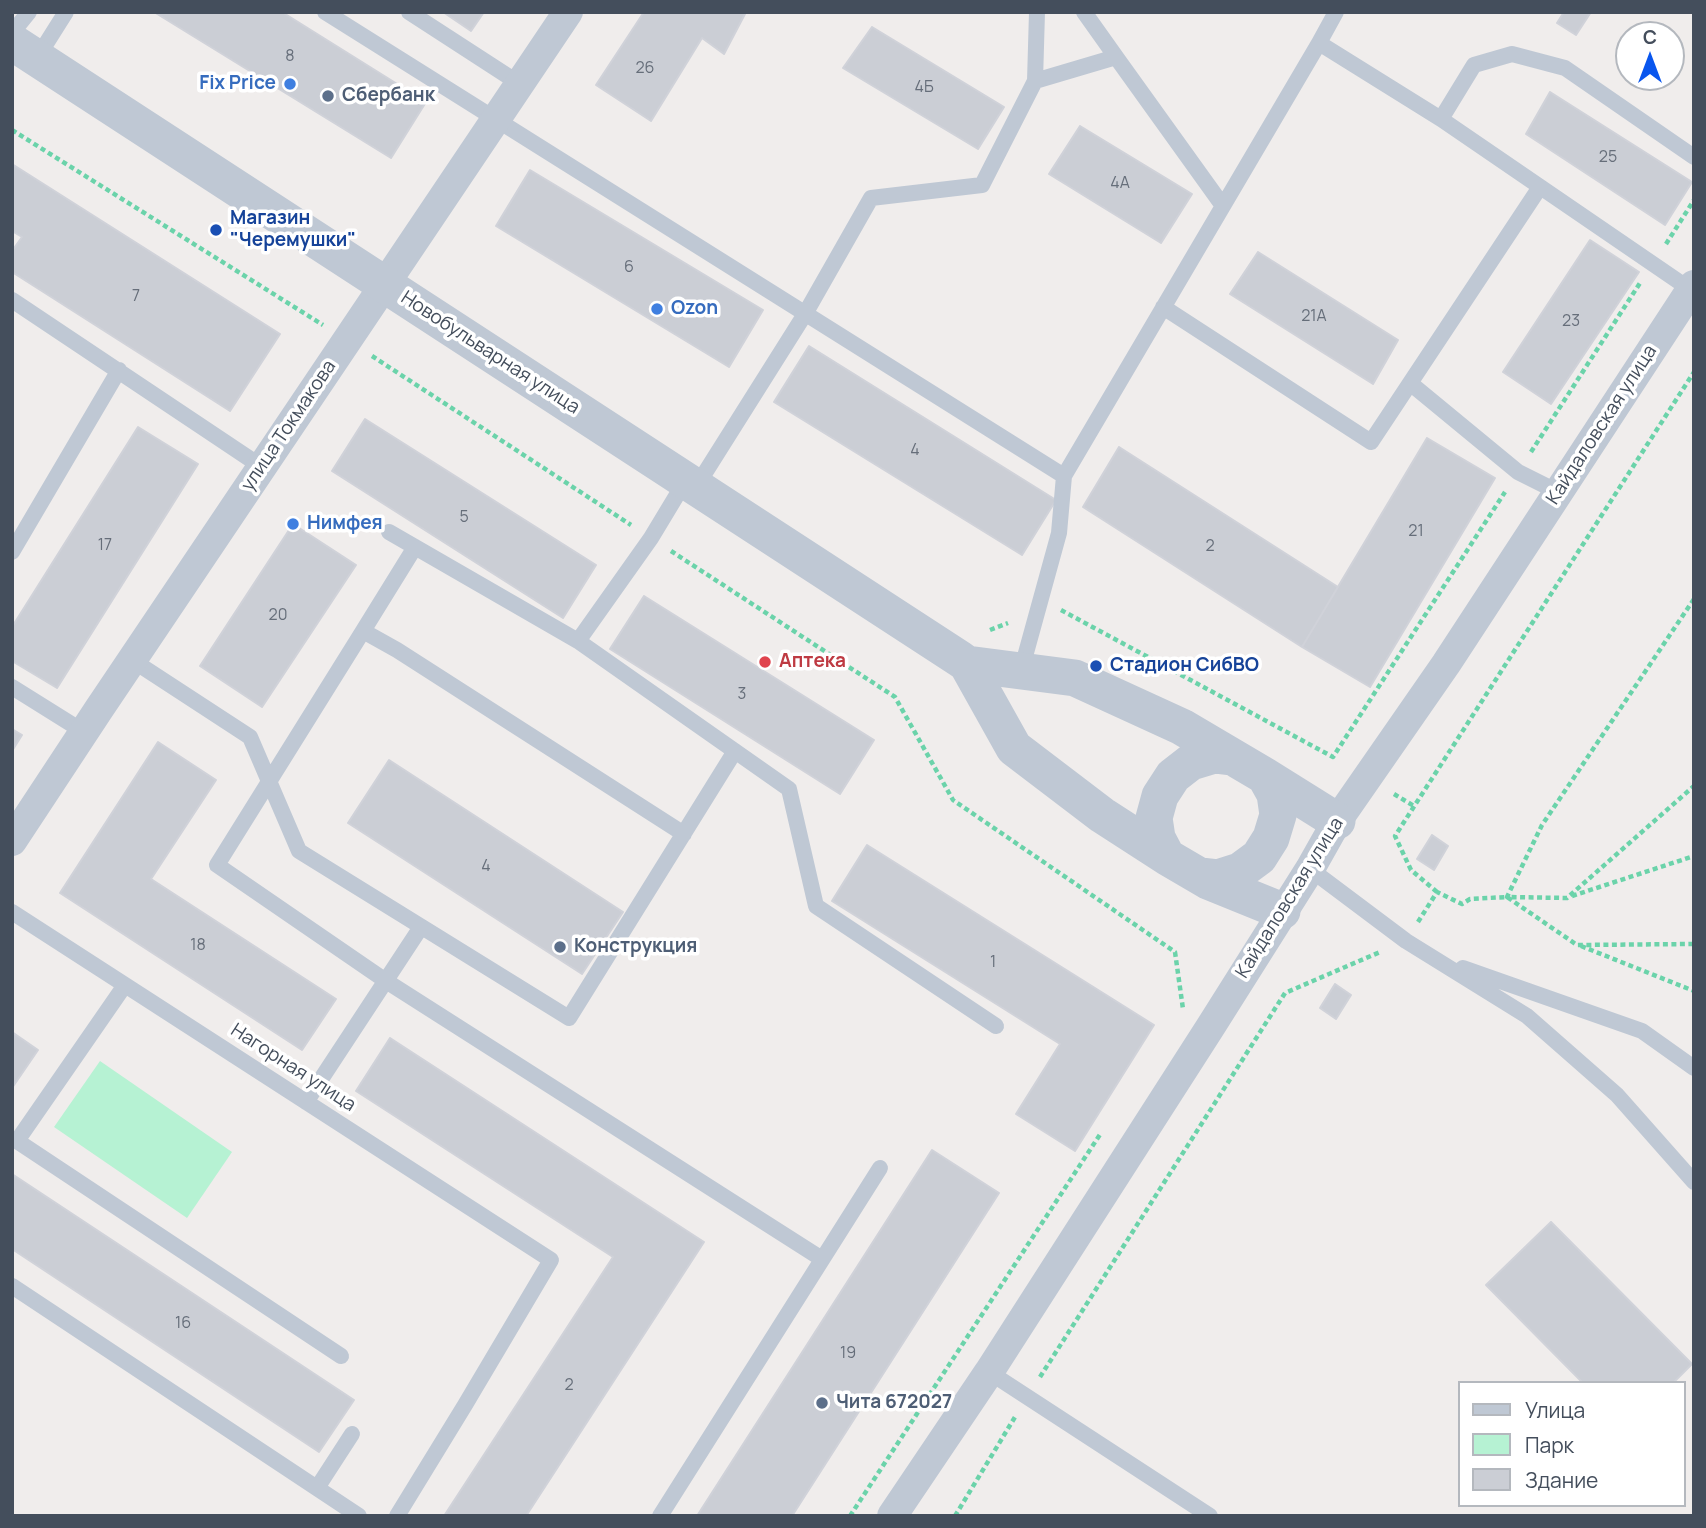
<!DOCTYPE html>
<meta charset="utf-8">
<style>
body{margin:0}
#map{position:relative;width:1706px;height:1528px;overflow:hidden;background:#f0edec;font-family:Manrope,sans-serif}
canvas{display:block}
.frame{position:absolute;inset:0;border:14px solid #444e5c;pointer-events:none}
.legend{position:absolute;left:1458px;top:1381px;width:228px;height:126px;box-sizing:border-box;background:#fff;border:2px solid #b4b8be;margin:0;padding:9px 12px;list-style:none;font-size:21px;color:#444e5c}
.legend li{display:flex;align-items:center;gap:14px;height:35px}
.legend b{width:35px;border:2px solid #b4b8be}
.north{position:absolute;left:1615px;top:21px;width:70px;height:70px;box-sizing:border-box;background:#fff;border:2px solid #b4b8be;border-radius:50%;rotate:0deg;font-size:19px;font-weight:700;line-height:28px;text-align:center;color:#444e5c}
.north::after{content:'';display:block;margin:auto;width:24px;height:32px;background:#0956ee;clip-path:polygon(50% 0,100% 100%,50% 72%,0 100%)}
</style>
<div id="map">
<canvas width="1706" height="1528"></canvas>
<div class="frame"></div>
<ul class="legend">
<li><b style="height:9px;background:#bfc8d4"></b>Улица</li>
<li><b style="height:19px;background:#b6f2d3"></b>Парк</li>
<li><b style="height:19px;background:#cbced5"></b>Здание</li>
</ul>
<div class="north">С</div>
</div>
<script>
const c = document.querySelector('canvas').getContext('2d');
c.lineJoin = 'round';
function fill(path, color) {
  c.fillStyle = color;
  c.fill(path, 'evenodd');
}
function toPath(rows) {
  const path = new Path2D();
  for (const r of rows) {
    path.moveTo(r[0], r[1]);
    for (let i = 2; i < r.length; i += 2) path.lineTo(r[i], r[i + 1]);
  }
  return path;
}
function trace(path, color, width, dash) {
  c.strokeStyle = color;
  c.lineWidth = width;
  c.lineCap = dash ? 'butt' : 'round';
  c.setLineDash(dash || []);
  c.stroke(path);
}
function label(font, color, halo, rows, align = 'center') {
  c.font = font + ' Manrope,sans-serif';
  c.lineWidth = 7;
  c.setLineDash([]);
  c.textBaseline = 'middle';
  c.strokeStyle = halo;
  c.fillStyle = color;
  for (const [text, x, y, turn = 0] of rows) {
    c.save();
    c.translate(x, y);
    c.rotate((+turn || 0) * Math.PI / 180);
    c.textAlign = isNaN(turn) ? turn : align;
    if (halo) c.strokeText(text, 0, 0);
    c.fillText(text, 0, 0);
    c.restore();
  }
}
const green = toPath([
 [100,1061,232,1152,187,1218,54,1127]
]);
const building = toPath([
 [154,12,282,12,426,102,391,158,154,12],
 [443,12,484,12,471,31,443,12],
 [644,12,746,12,724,54,702,38,651,121,596,85,644,12],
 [1564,12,1591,12,1576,35,1557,23,1564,12],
 [872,27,1004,107,978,149,843,68,872,27],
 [1550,92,1692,182,1665,225,1526,134,1550,92],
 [1080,126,1192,194,1161,243,1049,174,1080,126],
 [12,164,280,334,230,411,12,272,12,251,22,237,12,231,12,164],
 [530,170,763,310,729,367,496,226,530,170],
 [1590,240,1639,272,1551,404,1503,372,1590,240],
 [1258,252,1398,340,1373,384,1230,294,1258,252],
 [809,346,1056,500,1022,555,774,402,809,346],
 [365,419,596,565,563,618,332,471,365,419],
 [138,427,198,464,57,688,12,661,12,627,138,427],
 [1427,438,1495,478,1370,687,1302,647,1427,438],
 [1119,447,1338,587,1302,647,1083,507,1119,447],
 [293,524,356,565,262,707,200,666,293,524],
 [644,596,874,740,840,794,610,649,644,596],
 [12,729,22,735,12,751,12,729],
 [158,742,216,780,151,879,336,999,302,1050,60,893,158,742],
 [389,760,623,912,582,974,348,823,389,760],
 [1432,835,1448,846,1434,870,1417,859,1432,835],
 [867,845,1154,1025,1075,1151,1016,1114,1060,1044,832,901,867,845],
 [1335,984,1351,995,1336,1019,1320,1008,1335,984],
 [12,1032,38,1050,12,1088,12,1032],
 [390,1038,704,1242,526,1516,444,1516,613,1257,356,1091,390,1038],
 [932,1150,999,1193,792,1516,697,1516,932,1150],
 [12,1174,354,1400,319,1452,12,1249,12,1174],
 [1551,1222,1692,1364,1673,1383,1583,1383,1486,1285,1551,1222]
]);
const path = toPath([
 [12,130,323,325],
 [1666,244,1694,200],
 [372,356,631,525],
 [1531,452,1640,283],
 [671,551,895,697,953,800,1175,952,1183,1009],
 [1694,599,1542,825,1507,897,1567,898,1694,786],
 [1061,610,1333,757,1505,492],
 [990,630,1008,623],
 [1394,794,1414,806],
 [1437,892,1411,870,1395,836,1694,372],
 [1572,896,1694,856],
 [1418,922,1437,892,1462,904,1470,899,1507,897,1577,945,1694,944],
 [1581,946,1694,991],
 [1040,1377,1285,993,1380,952],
 [850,1516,1101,1133],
 [955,1516,1015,1417]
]);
const service = toPath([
 [325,12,1064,476],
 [409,12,520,84],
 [1037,12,1035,81,1116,57,1084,12],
 [1336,12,1319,43,1441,119],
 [12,33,29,12],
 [1116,57,1223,206],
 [37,58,66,12],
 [1691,290,1441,119,1474,65,1512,54,1565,68,1694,157],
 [12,300,262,467],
 [1163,307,1371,442,1540,187],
 [1410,383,1518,472,1558,492],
 [686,480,651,538,578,641,789,789,816,906,996,1026],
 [696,487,805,314,871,198,982,185,1035,81],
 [389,532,578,641],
 [415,547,363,631,397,650,684,834],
 [12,552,119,370],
 [363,631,217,865,386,981,822,1259],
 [132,660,250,737,299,851,569,1018,735,751],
 [1021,671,1059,533,1064,476,1319,43],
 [12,687,84,732],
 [1310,869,1406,941,1527,1016,1617,1095,1694,1182],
 [12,912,551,1260,465,1405,397,1516],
 [1463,968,1642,1031,1694,1068],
 [125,985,17,1141,341,1356],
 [306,1102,421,927],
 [12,1286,359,1516],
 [989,1372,1210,1516],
 [317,1488,352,1434],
 [660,1516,880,1168]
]);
const minor = toPath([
 [12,841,99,709,568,12],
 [892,1516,989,1372,1211,1026,1310,869,1337,821,1446,664,1694,285]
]);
const tertiary = toPath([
 [12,42,960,659,967,664,1014,748,1102,815,1167,857,1208,881,1282,911],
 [967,664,1075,678,1182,727,1265,776,1337,821],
 [1167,857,1157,838,1154,818,1160,796,1173,776,1191,762,1214,755,1231,757],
 [1200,876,1218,878,1240,871,1259,857,1271,838,1278,815,1275,794,1265,776]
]);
const markers = [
 [290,84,7,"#3f7fe0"],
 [328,96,7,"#5c6f8a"],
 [216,230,7,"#1a4fb4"],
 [657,309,7,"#3f7fe0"],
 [293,524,7,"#3f7fe0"],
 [765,662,7,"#e0444e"],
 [1096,666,7,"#1a4fb4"],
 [560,947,7,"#5c6f8a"],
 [822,1403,7,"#5c6f8a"]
];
const numberNames = [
 ["8",290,57],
 ["26",645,69],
 ["4Б",924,88],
 ["25",1608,158],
 ["4А",1120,184],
 ["6",629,268],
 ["7",136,297],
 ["21А",1314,317],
 ["23",1571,322],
 ["4",915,451],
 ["5",464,518],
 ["21",1416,532],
 ["17",105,546],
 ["2",1210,547],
 ["20",278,616],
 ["3",742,695],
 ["4",486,867],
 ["18",198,946],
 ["1",993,963],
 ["16",183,1324],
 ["19",848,1354],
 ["2",569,1386]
];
const shopNames = [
 ["Fix Price",276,84,"right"],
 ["Ozon",671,309],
 ["Нимфея",307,524]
];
const serviceNames = [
 ["Сбербанк",342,96],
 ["Конструкция",574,947],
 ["Чита 672027",836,1403]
];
const transitNames = [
 ["Магазин",230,219],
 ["\"Черемушки\"",230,241],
 ["Стадион СибВО",1110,666]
];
const streetNames = [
 ["Новобульварная улица",490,353,33],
 ["Кайдаловская улица",1602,425,-57],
 ["улица Токмакова",289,426,-56],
 ["Кайдаловская улица",1290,898,-58],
 ["Нагорная улица",293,1068,33]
];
const healthNames = [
 ["Аптека",779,662]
];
fill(green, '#b6f2d3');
fill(building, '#cbced5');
trace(building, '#d0d2d9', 2);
trace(path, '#6bd3aa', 4.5, [5, 3.5]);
trace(service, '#bfc8d4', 16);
trace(minor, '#bfc8d4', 30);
trace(tertiary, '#bfc8d4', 37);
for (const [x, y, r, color] of markers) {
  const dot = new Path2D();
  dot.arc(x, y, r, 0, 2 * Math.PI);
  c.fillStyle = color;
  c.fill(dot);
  trace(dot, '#fff', 2.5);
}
label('16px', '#666e7a', null, numberNames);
label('bold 19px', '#366cbe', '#fff', shopNames, 'left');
label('bold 19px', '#4e5e75', '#fff', serviceNames, 'left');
label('bold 19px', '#164399', '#fff', transitNames, 'left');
label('19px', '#444e5c', '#fff', streetNames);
label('bold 19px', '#be3a42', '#fff', healthNames, 'left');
</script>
